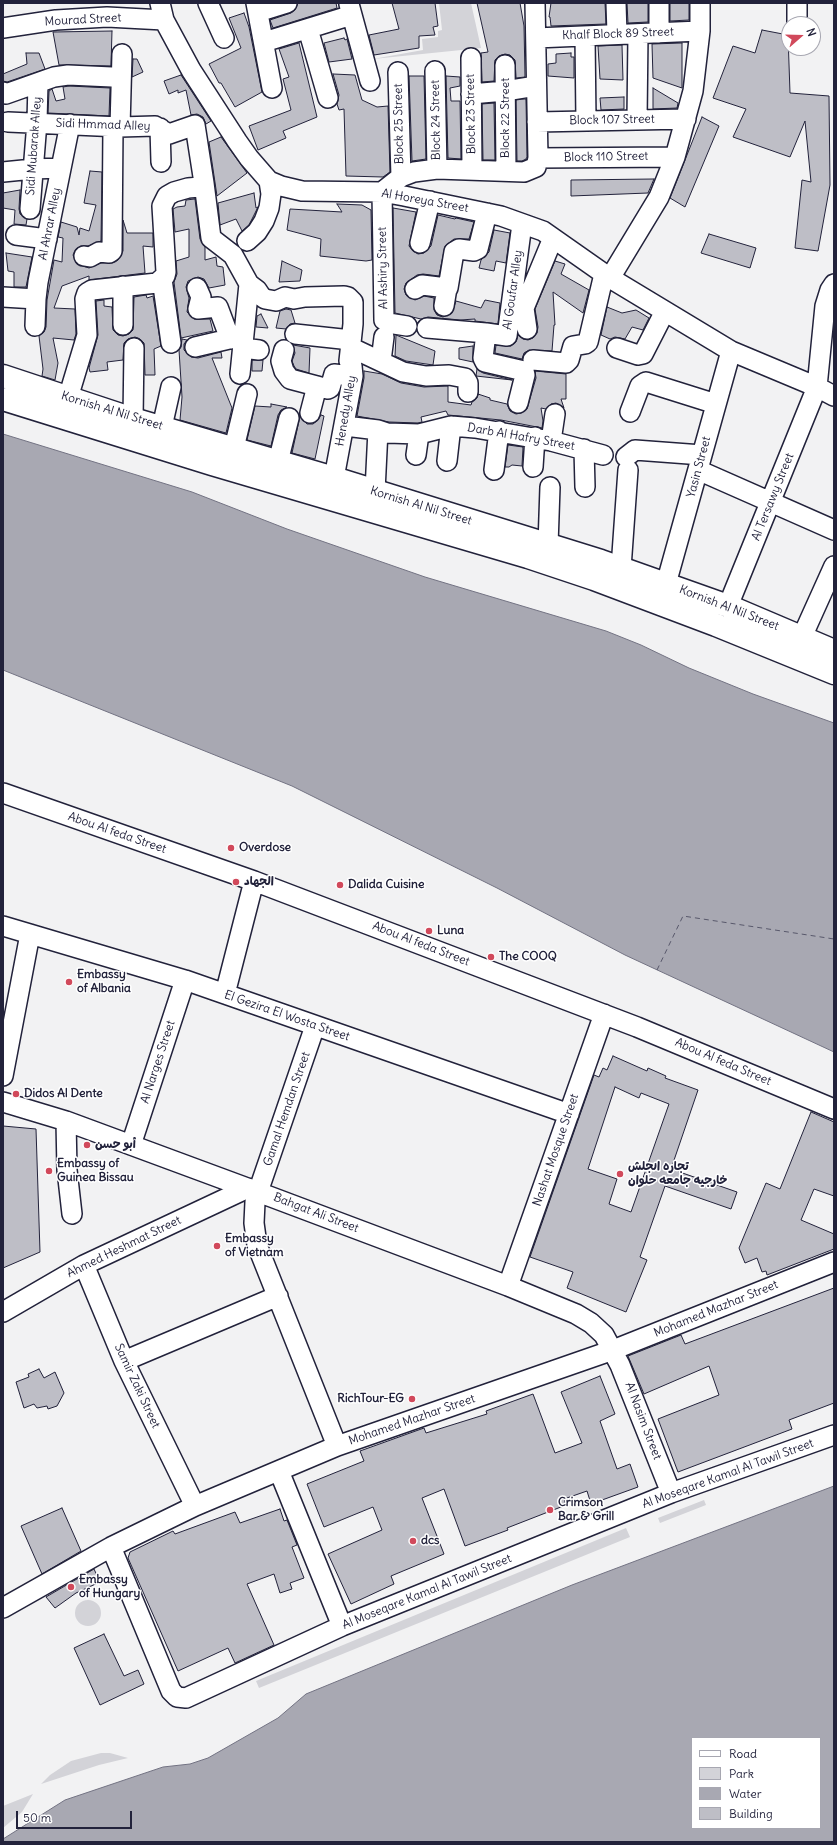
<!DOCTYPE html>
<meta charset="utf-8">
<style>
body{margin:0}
#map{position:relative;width:837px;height:1845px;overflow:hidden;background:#f2f2f3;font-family:Delius,sans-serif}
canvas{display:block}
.frame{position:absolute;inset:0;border:4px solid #22223b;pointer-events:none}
.legend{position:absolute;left:691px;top:1737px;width:130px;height:92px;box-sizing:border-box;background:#fff;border:1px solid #a7a7b1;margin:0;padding:5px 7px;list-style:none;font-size:12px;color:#22223b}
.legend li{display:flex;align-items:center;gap:8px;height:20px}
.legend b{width:20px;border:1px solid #a7a7b1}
.north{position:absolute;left:781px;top:16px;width:40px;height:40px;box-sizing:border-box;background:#fff;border:1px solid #a7a7b1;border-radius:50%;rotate:70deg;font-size:11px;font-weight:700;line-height:16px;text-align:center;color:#22223b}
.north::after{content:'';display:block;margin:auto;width:14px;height:18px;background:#d1495b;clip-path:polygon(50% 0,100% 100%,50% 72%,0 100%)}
.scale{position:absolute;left:16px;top:1811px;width:116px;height:18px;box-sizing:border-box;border:2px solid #22223b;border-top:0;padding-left:5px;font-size:12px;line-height:14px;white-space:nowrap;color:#22223b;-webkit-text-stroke:3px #fff;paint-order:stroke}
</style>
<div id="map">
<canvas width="837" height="1845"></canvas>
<div class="frame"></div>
<ul class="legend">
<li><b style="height:5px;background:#fff"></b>Road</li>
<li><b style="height:11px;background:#d3d3d8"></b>Park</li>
<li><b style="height:11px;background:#a8a8b2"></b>Water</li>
<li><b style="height:11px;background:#bebec6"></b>Building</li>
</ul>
<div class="north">N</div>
<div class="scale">50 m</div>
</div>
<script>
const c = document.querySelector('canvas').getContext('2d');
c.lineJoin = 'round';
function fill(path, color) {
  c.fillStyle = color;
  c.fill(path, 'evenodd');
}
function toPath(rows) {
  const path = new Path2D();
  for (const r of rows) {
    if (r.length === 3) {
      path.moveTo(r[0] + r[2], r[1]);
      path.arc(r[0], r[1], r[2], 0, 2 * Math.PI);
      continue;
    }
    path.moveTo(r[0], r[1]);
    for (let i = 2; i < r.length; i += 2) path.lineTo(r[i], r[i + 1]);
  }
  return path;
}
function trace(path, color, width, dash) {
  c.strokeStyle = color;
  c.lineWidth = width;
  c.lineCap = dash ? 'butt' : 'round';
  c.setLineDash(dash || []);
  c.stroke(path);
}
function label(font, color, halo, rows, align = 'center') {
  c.font = font + ' Delius,"Playpen Sans Arabic",sans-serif';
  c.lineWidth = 3;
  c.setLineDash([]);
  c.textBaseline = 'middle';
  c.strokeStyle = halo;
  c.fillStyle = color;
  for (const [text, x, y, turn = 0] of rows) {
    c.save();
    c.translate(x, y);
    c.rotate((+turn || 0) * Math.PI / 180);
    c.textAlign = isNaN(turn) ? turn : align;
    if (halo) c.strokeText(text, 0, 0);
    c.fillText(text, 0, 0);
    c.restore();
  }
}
const green = toPath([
 [439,3,471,3,481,48,373,59,423,50,422,39,438,37,438,31,442,30],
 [704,1500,706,1505,660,1523,658,1518],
 [626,1528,630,1537,259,1688,256,1681],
 [88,1613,13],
 [101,1753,110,1753,128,1758,99,1765,41,1784,50,1775,71,1761],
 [33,1794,22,1812,3,1828,3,1806]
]);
const water = toPath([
 [3,434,192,492,287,529,425,577,606,631,641,645,689,668,753,694,834,723,834,1052,625,955,497,888,292,786,3,670,3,434],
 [834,1486,834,1842,3,1842,3,1839,65,1800,163,1767,190,1764,208,1758,278,1718,306,1694,572,1585,834,1486],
 [692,1738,820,1738,820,1828,692,1828,692,1738]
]);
const ferry = toPath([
 [657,970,683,916,834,939]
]);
const building = toPath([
 [298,3,336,3,337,8,273,28,270,20,291,13,295,10,298,3],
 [392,3,435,3,438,26,433,27,435,35,419,36,419,48,374,55,369,35,399,29,392,3],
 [477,3,520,3,524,26,525,77,516,78,515,60,510,55,505,54,499,56,495,60,494,81,482,82,481,53,488,52,477,3],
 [551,3,605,3,606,24,551,26,550,17,549,17,551,3],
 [627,3,648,3,648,22,628,23,627,3],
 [670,3,689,3,689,20,670,21,670,3],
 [244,13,249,27,262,92,235,107,221,83,219,83,209,64,241,48,229,18,244,13],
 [762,30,788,35,790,93,829,96,830,185,818,251,795,248,802,180,811,182,805,121,790,157,733,137,746,109,713,98,733,46,755,53,762,30],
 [112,31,111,66,59,65,53,32,112,31],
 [344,38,345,40,347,39,352,59,329,62,324,43,344,38],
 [299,43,317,117,283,131,286,138,258,150,249,126,291,110,283,79,289,77,279,49,299,43],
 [682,43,682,88,653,78,652,44,682,43],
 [622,45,623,80,600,79,598,46,622,45],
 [26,53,39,53,45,69,7,82,3,81,3,74,27,64,26,53],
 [571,53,571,57,574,57,574,78,548,76,548,64,556,63,556,54,571,53],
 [133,59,137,59,143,72,132,77,133,59],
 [333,74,355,75,362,100,377,107,388,106,390,172,383,177,346,176,344,109,339,110,337,104,339,95,333,74],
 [181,75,211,121,206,124,203,117,197,114,191,115,186,90,178,93,178,90,169,94,164,81,181,75],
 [409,76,424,76,426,159,412,161,409,76],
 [446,76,460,77,460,86,450,88,451,101,460,101,461,159,448,158,446,76],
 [69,86,110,88,109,116,48,113,49,91,52,89,56,101,65,99,63,87,69,86],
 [653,88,678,103,677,108,653,109,653,88],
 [624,97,624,109,601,110,600,98,624,97],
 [523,99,526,99,527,157,526,159,522,161,517,161,516,100,523,99],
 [494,103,495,160,483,160,482,104,494,103],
 [702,117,719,126,685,207,670,198,702,117],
 [221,137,247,173,217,196,209,142,221,137],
 [90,171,102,172,101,241,88,246,81,246,76,249,73,255,77,264,89,268,101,263,115,262,118,260,123,251,123,220,127,233,153,233,153,247,143,246,145,273,89,280,89,276,62,286,54,308,75,309,76,334,74,340,53,338,58,363,55,380,42,376,43,369,39,336,44,332,46,327,47,300,54,260,62,262,63,238,58,237,61,222,77,227,79,235,80,228,89,231,96,205,84,203,90,171],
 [654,179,648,193,571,196,571,180,654,179],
 [20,190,19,209,20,214,27,219,26,225,14,224,15,210,3,208,3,193,20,190],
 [254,193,256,208,258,207,249,225,242,231,236,219,220,225,218,203,254,193],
 [195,199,200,239,205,247,205,260,216,257,217,266,223,267,225,285,209,288,204,279,198,277,188,281,186,287,189,298,187,312,194,319,210,319,213,331,181,338,174,282,177,274,176,261,189,257,189,229,175,232,173,209,177,207,185,206,186,200,195,199],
 [337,204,362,205,371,210,372,260,366,261,320,256,321,239,287,230,290,209,342,212,337,204],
 [393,208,416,212,409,246,413,251,418,254,424,253,431,246,438,215,455,219,456,218,474,222,469,239,454,239,445,246,439,276,423,274,417,275,406,283,404,289,406,295,415,300,424,296,434,298,434,310,437,315,443,317,452,313,456,301,481,308,485,300,500,303,498,324,475,321,475,319,460,320,428,317,421,319,395,313,393,208],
 [494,230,510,233,506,263,496,261,494,271,479,268,481,260,489,252,494,230],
 [709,234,756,248,750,268,701,253,709,234],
 [6,253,32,257,26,287,14,287,14,272,8,271,6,253],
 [282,261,302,270,300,281,279,282,282,261],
 [555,261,565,264,561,274,589,290,583,313,553,292,555,325,554,325,552,351,529,350,524,353,522,359,495,353,496,345,511,346,516,342,518,335,523,339,528,340,533,338,537,333,538,327,535,309,555,261],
 [146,295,147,298,153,296,161,346,154,349,155,375,145,375,144,343,140,339,135,337,128,339,124,343,123,360,107,362,108,370,90,372,89,368,98,335,96,301,104,300,104,306,112,307,113,330,118,335,123,336,129,334,133,330,134,297,146,295],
 [607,307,622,313,636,310,649,318,643,330,632,327,625,339,615,337,610,339,601,335,607,307],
 [286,309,291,310,295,323,290,324,286,329,276,328,280,311,286,309],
 [261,314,268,328,256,327,257,316,261,314],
 [396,335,435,351,433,365,406,361,395,356,396,335],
 [182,339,187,340,184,344,184,350,191,357,198,358,221,352,222,358,212,358,232,408,226,433,180,420,182,397,179,350,181,347,182,339],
 [293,345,310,348,309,373,296,369,294,366,292,361,295,353,293,345],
 [473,346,473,362,459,359,459,348,473,346],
 [252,360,263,360,262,371,252,371,252,360],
 [477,369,483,373,512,380,476,376,477,369],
 [364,371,382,374,401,383,424,387,448,386,448,402,471,405,472,402,477,398,478,394,490,398,490,400,507,404,510,411,516,414,521,413,527,409,536,378,535,371,566,374,566,399,561,399,564,408,556,403,551,404,546,409,541,408,543,421,542,428,501,420,448,415,446,411,421,417,422,422,418,423,389,422,357,416,364,378,364,371],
 [271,404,287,407,281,410,278,415,271,446,247,440,255,406,271,407,271,404],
 [321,415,324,416,315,459,292,453,300,416,307,424,313,424,318,420,321,415],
 [508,445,523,447,522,466,512,465,509,467,505,467,508,445],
 [613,1056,647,1071,648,1068,666,1076,665,1078,698,1090,671,1169,737,1192,731,1209,665,1186,640,1257,647,1260,626,1312,567,1288,573,1272,530,1257,594,1075,599,1077,603,1068,607,1070,613,1056],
 [615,1087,639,1098,641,1093,669,1104,631,1212,609,1204,617,1179,588,1169,615,1087],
 [811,1112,834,1122,834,1196,814,1189,801,1220,834,1234,834,1249,767,1275,766,1271,762,1272,757,1258,745,1263,739,1248,766,1183,780,1189,811,1112],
 [3,1126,36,1129,40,1252,3,1268,3,1126],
 [834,1288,834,1403,789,1420,792,1429,678,1472,658,1419,719,1395,709,1366,644,1394,628,1356,681,1335,685,1344,834,1288],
 [39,1369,44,1378,55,1372,64,1393,57,1406,48,1409,47,1406,37,1408,34,1404,24,1408,16,1382,29,1377,28,1374,39,1369],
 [600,1376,615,1414,600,1421,617,1469,630,1464,638,1487,591,1504,587,1491,564,1499,566,1505,507,1528,508,1530,465,1546,444,1489,422,1498,444,1554,391,1576,394,1584,351,1604,328,1554,382,1530,373,1507,324,1527,307,1484,364,1461,360,1451,424,1428,426,1433,487,1414,486,1411,533,1394,555,1453,582,1443,561,1392,600,1376],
 [62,1508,81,1551,42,1574,21,1526,62,1508],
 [280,1509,284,1521,287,1520,297,1545,292,1547,304,1578,290,1583,292,1589,280,1593,274,1574,247,1584,274,1645,235,1663,228,1648,178,1671,128,1558,130,1552,173,1531,175,1534,235,1512,240,1523,280,1509],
 [94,1569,100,1582,76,1593,55,1608,46,1597,94,1569],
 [104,1634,124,1676,138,1670,144,1684,100,1705,74,1648,104,1634]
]);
const minor = toPath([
 [160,3,164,20,191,70,237,141,249,158,269,181,281,186,302,191,382,192,404,196,501,216,543,231,610,278,731,351,817,387,834,396],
 [208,3,224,38],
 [256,3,272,88],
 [616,3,617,34],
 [349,4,370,81],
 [258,12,287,3],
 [797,24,797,3],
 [3,28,56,20,107,17,164,20],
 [308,29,328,98],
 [659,33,659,3],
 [585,36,586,121],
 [536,38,700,31],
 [264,42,352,15],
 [471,58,472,170],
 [505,65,506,171],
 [435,71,437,169],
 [398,72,401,177],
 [3,92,6,94,54,77,68,75,112,77],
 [471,94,505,91,536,86],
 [637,120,638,34],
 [8,122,120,127,155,126,169,134,195,125,204,183,200,187,188,188,174,192,167,196,162,206,166,272,165,276,157,283,92,290,87,293,85,299,87,335,68,398],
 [537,122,686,119],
 [120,127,122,54],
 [160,128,161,162],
 [538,158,675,157],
 [3,172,33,169,61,168],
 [204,183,211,238,233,255,249,284,257,290,261,296,265,299,276,301,285,297,294,299,305,297,344,296,348,297,353,302,353,324,349,361,352,366,353,376,334,478],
 [30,209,37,122,38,83],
 [16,235,47,239],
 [247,241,257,232,264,221,269,208,271,194,269,181],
 [420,243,430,201],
 [84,256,90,257,99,252,109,253,112,251,113,126],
 [610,278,659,197,675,157,693,91,700,31,700,3],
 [162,279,171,343],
 [197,288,201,297,198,309,218,307,230,339],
 [448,288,454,252,459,249,474,251,478,249,487,213],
 [415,289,422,285,447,288,444,306],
 [3,297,36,299],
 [123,325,123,286],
 [35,326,36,299,38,282,70,124],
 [407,326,388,323,384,320,382,192,401,177,414,172,437,169,524,172,536,167,538,158,535,3],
 [427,328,486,333],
 [527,329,524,308,553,238],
 [295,334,351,340],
 [195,347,242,336],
 [350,347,403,372,426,376,449,375,465,378,468,383,468,392],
 [243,348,259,350],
 [617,348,638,355,643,354,665,311],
 [284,350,281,361,284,371,290,379,328,389,330,388,334,374,353,376],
 [533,360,566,363,569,360,573,346,585,344,588,342,604,274],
 [381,361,384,337],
 [240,374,249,284],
 [518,403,525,375,524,371,485,362,483,358,486,333,507,336,522,224],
 [630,412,640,386,646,382,716,404],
 [310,413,317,386],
 [133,419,134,348],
 [345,426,378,430,387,433,419,434,451,426,475,428,551,441,603,455],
 [162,427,171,387],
 [551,441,555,414],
 [234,448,247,394],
 [584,449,585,487],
 [416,455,419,434],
 [626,457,635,450,702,455],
 [447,461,451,426],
 [278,462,289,418],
 [533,467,535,437],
 [494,470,499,431],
 [698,470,834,530],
 [375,491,378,430],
 [548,545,550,487],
 [621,568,628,470],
 [666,584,731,351],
 [728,606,817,387,825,306,830,290,834,284],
 [802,637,834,566],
 [3,793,254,881,637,1027,834,1109],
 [3,926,185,980,569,1114],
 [225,994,254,881],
 [315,1026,258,1192,255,1202,254,1223,257,1245,337,1446],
 [3,1076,30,934],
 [3,1102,66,1121,258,1192,508,1286,576,1314,591,1323,604,1335,620,1365,671,1493],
 [66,1121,67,1170,72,1214],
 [131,1145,185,980],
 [84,1265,124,1361,195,1506],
 [508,1286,604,1014],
 [3,1312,84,1265,248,1188],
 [124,1361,278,1296],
 [279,1471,342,1626],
 [111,1547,171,1691,177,1697,186,1698,342,1626,671,1493,834,1435],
 [3,1608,111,1547,195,1506,337,1446,613,1350,834,1262]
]);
const major = toPath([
 [3,376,133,419,334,478,601,561,728,606,834,651],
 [3,399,212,464,528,557,594,579,716,625,834,673]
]);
const markers = [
 [231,848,4,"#d1495b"],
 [236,882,4,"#d1495b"],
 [340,885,4,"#d1495b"],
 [429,931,4,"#d1495b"],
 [491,957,4,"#d1495b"],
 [69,982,4,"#d1495b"],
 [16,1094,4,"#d1495b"],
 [87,1145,4,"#d1495b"],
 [49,1171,4,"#d1495b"],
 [620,1174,4,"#d1495b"],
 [217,1246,4,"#d1495b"],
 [412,1399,4,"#d1495b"],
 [550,1510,4,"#d1495b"],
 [413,1541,4,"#d1495b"],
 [71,1587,4,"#d1495b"]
];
const streetNames = [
 ["Mourad Street",83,20,-3],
 ["Khalf Block 89 Street",618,34,-2],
 ["Block 23 Street",471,114,-91],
 ["Block 22 Street",506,118,-90],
 ["Block 24 Street",436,120,-91],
 ["Block 107 Street",612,120,-1],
 ["Block 25 Street",399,124,-91],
 ["Sidi Hmmad Alley",103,125,2],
 ["Sidi Mubarak Alley",34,146,-86],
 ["Block 110 Street",606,157,-1],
 ["Al Horeya Street",425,201,10],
 ["Al Ahrar Alley",50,224,-79],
 ["Al Ashiry Street",383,268,-91],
 ["Al Goufar Alley",513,290,-82],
 ["Kornish Al Nil Street",112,411,17],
 ["Henedy Alley",346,411,-80],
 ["Darb Al Hafry Street",521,437,10],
 ["Yasin Street",699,467,-75],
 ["Al Tersawy Street",773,497,-68],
 ["Kornish Al Nil Street",421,506,17],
 ["Kornish Al Nil Street",729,608,21],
 ["Abou Al feda Street",117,833,19],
 ["Abou Al feda Street",421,944,21],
 ["El Gezira El Wosta Street",287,1016,19],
 ["Al Narges Street",158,1062,-72],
 ["Abou Al feda Street",723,1062,23],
 ["Gamal Hemdan Street",287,1109,-71],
 ["Nashat Mosque Street",556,1150,-71],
 ["Bahgat Ali Street",316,1213,21],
 ["Ahmed Heshmat Street",124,1247,-26],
 ["Mohamed Mazhar Street",716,1309,-22],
 ["Samir Zaki Street",137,1386,65],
 ["Mohamed Mazhar Street",412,1420,-19],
 ["Al Nasim Street",643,1421,69],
 ["Al Moseqare Kamal Al Tawil Street",728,1474,-20],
 ["Al Moseqare Kamal Al Tawil Street",427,1592,-22]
];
const poiNames = [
 ["Overdose",239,848],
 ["الجهاد",244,882],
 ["Dalida Cuisine",348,885],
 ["Luna",437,931],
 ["The COOQ",499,957],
 ["Embassy",77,975],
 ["of Albania",77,989],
 ["Didos Al Dente",24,1094],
 ["أبو حسن",95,1145],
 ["Embassy of",57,1164],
 ["Guinea Bissau",57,1178],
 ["تجاره انجلش",628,1167],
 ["خارجيه جامعه حلوان",628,1181],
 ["Embassy",225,1239],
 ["of Vietnam",225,1253],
 ["RichTour-EG",404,1399,"right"],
 ["Crimson",558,1503],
 ["Bar & Grill",558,1517],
 ["dcs",421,1541],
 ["Embassy",79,1580],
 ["of Hungary",79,1594]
];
fill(green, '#d3d3d8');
fill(water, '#a8a8b2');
trace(water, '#727282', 1);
trace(ferry, '#58586b', 1, [5, 4]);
fill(building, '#bebec6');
trace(building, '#22223b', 1);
trace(minor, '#22223b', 22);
trace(major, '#22223b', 25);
trace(minor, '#fff', 19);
trace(major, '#fff', 22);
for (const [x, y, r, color] of markers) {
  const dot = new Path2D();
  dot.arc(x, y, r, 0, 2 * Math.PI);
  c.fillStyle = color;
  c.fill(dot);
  trace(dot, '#fff', 1.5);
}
label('12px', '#22223b', '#fff', streetNames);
label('bold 12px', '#22223b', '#fff', poiNames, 'left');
</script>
